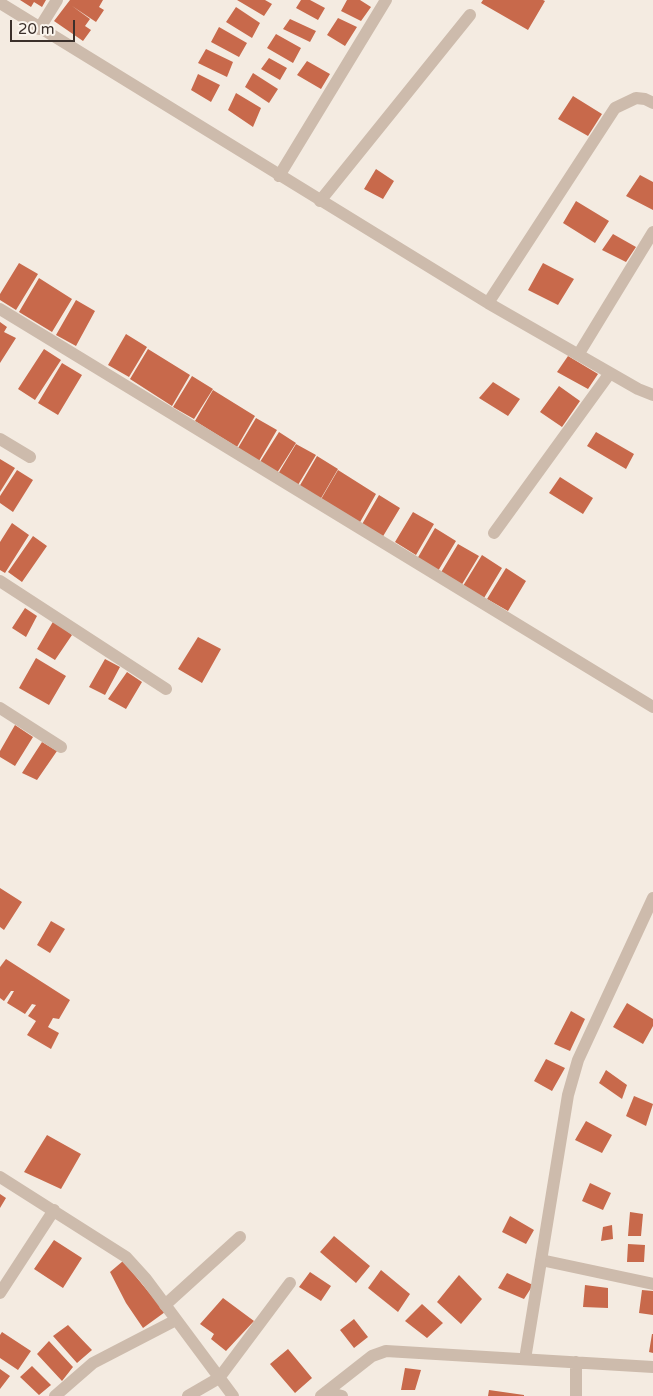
<!DOCTYPE html>
<style>
body{margin:0}
#map{position:relative;width:653px;height:1396px;overflow:hidden;background:#f4ebe1;font-family:"Varela Round",sans-serif}
canvas{display:block}
.scale{position:absolute;left:10px;top:20px;width:65px;height:22px;box-sizing:border-box;border:2px solid #3b302b;border-top:0;padding-left:6px;font-size:15px;line-height:18px;white-space:nowrap;color:#3b302b;-webkit-text-stroke:4px #fbf5ee;paint-order:stroke}
</style>
<div id="map">
<canvas width="653" height="1396"></canvas>
<div class="scale">20 m</div>
</div>
<script>
const c = document.querySelector('canvas').getContext('2d');
c.lineJoin = 'round';
function fill(path, color) {
  c.fillStyle = color;
  c.fill(path, 'evenodd');
}
function toPath(rows) {
  const path = new Path2D();
  for (const r of rows) {
    path.moveTo(r[0], r[1]);
    for (let i = 2; i < r.length; i += 2) path.lineTo(r[i], r[i + 1]);
  }
  return path;
}
function trace(path, color, width, dash) {
  c.strokeStyle = color;
  c.lineWidth = width;
  c.lineCap = dash ? 'butt' : 'round';
  c.setLineDash(dash || []);
  c.stroke(path);
}
const building = toPath([
 [20,0,46,0,42,7,34,2,31,7],
 [70,0,103,0,99,7,104,10,96,22,72,6,90,19,85,26,91,30,83,41,54,21],
 [237,0,265,0,272,4,264,16],
 [301,0,310,0,325,8,318,20,296,8],
 [347,0,360,0,371,7,361,21,341,11],
 [483,0,543,0,545,1,528,30,481,3],
 [236,7,260,23,252,38,226,22],
 [338,18,357,27,345,46,327,35],
 [290,19,316,31,310,42,283,29],
 [219,27,247,43,239,57,211,42],
 [276,34,301,48,293,63,267,48],
 [206,49,233,62,227,77,198,63],
 [269,58,287,68,280,80,261,69],
 [307,61,330,74,321,89,297,75],
 [253,73,278,89,269,103,245,87],
 [198,74,220,85,211,102,191,90],
 [236,93,261,108,253,127,228,110],
 [573,96,602,114,588,136,558,119],
 [376,169,394,181,383,199,364,189],
 [640,175,653,182,653,210,626,196],
 [576,201,609,221,595,243,563,223],
 [613,234,636,247,626,262,602,250],
 [19,263,38,274,16,310,0,300,0,294],
 [543,263,574,279,558,305,528,290],
 [39,278,72,299,52,332,19,312],
 [76,300,95,311,76,346,56,335],
 [0,322,7,327,4,332,16,338,0,363],
 [126,334,147,347,129,377,108,365],
 [44,349,61,360,35,400,18,389],
 [148,349,190,375,172,406,130,379],
 [568,356,598,374,588,389,557,372],
 [62,363,82,375,58,415,38,403],
 [192,376,213,389,194,419,173,407],
 [493,382,520,399,508,416,479,398],
 [559,386,580,401,562,427,540,412],
 [213,390,255,416,237,447,195,421],
 [256,418,277,430,259,461,238,448],
 [279,432,296,443,277,473,260,462],
 [596,432,634,454,626,469,587,446],
 [296,444,316,455,298,485,278,474],
 [317,456,338,469,320,500,299,487],
 [0,459,15,468,0,492],
 [17,470,33,480,13,512,0,503,0,496],
 [338,470,376,494,359,524,320,501],
 [560,477,593,498,583,514,549,493],
 [379,495,400,508,382,538,361,526],
 [413,512,434,524,416,555,395,542],
 [12,523,29,535,5,573,0,570,0,542],
 [435,528,456,541,438,571,417,559],
 [33,536,47,546,22,582,8,572],
 [458,544,479,556,461,586,440,574],
 [482,555,502,568,484,598,463,586],
 [506,568,526,581,508,611,487,599],
 [25,608,37,616,26,637,12,628],
 [54,620,72,635,55,660,37,649],
 [198,637,221,649,202,683,178,669],
 [36,658,66,676,49,705,19,688],
 [105,659,120,667,105,695,89,687],
 [127,672,142,682,126,709,108,699],
 [15,725,33,737,15,766,0,757,0,751],
 [42,742,57,751,37,780,22,773],
 [0,888,22,902,4,930,0,927],
 [51,921,65,929,50,953,37,945],
 [6,959,70,1000,59,1019,53,1018,48,1027,59,1033,51,1049,27,1035,36,1021,28,1016,36,1005,32,1004,25,1014,7,1003,14,991,11,991,4,1001,0,998,0,967],
 [627,1003,653,1019,653,1026,643,1044,613,1027],
 [571,1011,585,1019,570,1051,554,1044],
 [546,1059,565,1068,552,1091,534,1081],
 [606,1070,627,1085,622,1099,599,1083],
 [634,1096,653,1104,646,1126,626,1116],
 [586,1121,612,1135,602,1153,575,1140],
 [47,1135,81,1154,61,1189,24,1172],
 [590,1183,611,1193,603,1210,582,1201],
 [0,1194,6,1198,0,1208],
 [630,1212,643,1214,641,1236,628,1236],
 [510,1216,534,1230,526,1244,502,1232],
 [612,1225,613,1239,601,1241,603,1227],
 [334,1236,370,1266,356,1283,320,1252],
 [54,1240,82,1258,63,1288,34,1269],
 [628,1244,645,1245,644,1262,627,1262],
 [123,1261,165,1312,143,1328,126,1303,110,1272],
 [381,1270,410,1294,398,1312,368,1288],
 [310,1272,331,1286,321,1301,299,1287],
 [507,1273,533,1285,524,1299,498,1288],
 [459,1275,482,1299,461,1324,437,1302],
 [585,1285,608,1288,608,1308,583,1307],
 [642,1290,653,1291,653,1315,639,1313],
 [223,1298,254,1321,226,1351,211,1339,214,1334,200,1324],
 [422,1304,443,1323,427,1338,405,1321],
 [354,1319,368,1337,354,1348,340,1330],
 [68,1325,92,1350,77,1363,53,1336],
 [2,1332,31,1351,18,1370,0,1358,0,1335],
 [652,1334,653,1334,653,1353,649,1352],
 [49,1341,73,1367,62,1381,37,1354],
 [288,1349,312,1378,295,1393,270,1364],
 [32,1366,51,1385,39,1395,20,1377],
 [405,1368,421,1370,415,1390,401,1390],
 [0,1369,10,1376,0,1389],
 [489,1390,524,1395,524,1396,488,1396]
]);
const lane = toPath([
 [39,29,57,0],
 [320,201,470,15],
 [165,1305,240,1237]
]);
const street = toPath([
 [0,3,488,303,638,389,653,395],
 [279,176,386,0],
 [488,303,615,108,636,98,645,99,653,103],
 [0,309,653,707],
 [578,355,653,232],
 [0,439,30,457],
 [494,533,610,373],
 [0,581,166,689],
 [0,708,61,747],
 [0,1177,126,1257,146,1279,233,1396],
 [541,1260,653,1284],
 [0,1293,54,1210],
 [525,1359,568,1095,578,1060,653,898],
 [326,1392,342,1396],
 [55,1396,93,1363,176,1320],
 [188,1396,219,1378,290,1283],
 [321,1396,372,1356,386,1351,653,1367],
 [576,1396,576,1362]
]);
fill(building, '#c8694b');
trace(lane, '#cdbbac', 12);
trace(street, '#cdbbac', 12);
</script>
